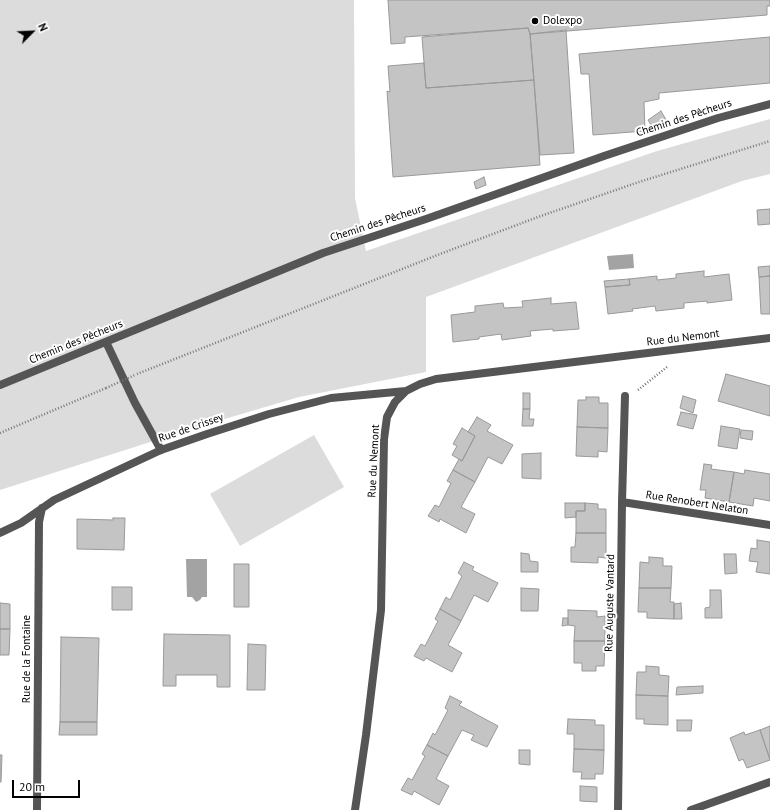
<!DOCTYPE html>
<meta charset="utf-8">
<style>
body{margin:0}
#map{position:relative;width:770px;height:810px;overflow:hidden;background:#fff;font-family:"PT Sans",sans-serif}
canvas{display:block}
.north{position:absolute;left:12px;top:12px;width:40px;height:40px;-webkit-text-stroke:3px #fff;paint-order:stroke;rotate:66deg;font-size:11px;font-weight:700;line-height:16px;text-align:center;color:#000}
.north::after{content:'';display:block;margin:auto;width:14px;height:18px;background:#000;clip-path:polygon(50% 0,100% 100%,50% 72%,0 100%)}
.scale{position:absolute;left:12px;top:780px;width:68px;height:18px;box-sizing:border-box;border:2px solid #000;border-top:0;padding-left:5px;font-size:12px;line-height:14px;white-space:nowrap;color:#000;-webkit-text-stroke:3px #fff;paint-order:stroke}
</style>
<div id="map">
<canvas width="770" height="810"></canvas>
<div class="north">N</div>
<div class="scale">20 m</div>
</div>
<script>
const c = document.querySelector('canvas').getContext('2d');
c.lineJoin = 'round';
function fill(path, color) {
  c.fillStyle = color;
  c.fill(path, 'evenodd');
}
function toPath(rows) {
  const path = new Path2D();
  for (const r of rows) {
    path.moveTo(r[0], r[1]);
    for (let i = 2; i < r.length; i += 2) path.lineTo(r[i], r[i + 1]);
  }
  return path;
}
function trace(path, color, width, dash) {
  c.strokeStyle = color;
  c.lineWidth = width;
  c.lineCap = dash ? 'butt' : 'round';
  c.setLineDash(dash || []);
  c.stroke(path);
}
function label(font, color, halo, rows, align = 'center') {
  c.font = font + ' "PT Sans",sans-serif';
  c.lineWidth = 4;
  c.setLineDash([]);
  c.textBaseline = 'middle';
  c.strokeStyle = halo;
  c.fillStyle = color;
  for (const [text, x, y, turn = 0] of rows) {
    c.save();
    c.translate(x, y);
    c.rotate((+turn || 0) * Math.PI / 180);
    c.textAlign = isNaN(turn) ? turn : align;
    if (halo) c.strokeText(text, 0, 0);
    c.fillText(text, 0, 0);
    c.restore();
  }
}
const green = toPath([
 [0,0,354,0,355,198,366,251,657,151,770,119,770,174,742,181,426,297,426,372,299,397,191,429,0,490],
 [314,435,344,487,240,546,210,494]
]);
const water = toPath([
 [633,254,634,268,609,270,607,256],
 [207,559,207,597,202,597,200,600,196,602,192,597,187,597,186,559]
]);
const building = toPath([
 [388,0,770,0,770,6,767,6,767,15,530,34,528,28,405,37,405,43,391,44,388,0],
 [528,28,530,34,534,80,426,88,422,37,528,28],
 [566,30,574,153,540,155,530,34,566,30],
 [770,37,770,83,659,93,659,99,644,102,645,131,593,135,589,74,581,74,579,54,770,37],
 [424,63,426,88,534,80,540,165,393,177,387,91,390,92,388,66,424,63],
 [661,111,668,123,655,132,648,120,661,111],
 [484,177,486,185,476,189,474,182,484,177],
 [770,209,770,224,758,225,757,210,770,209],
 [770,266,770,276,759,277,758,267,770,266],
 [704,271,704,277,729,274,732,300,707,303,707,301,684,303,684,308,656,311,655,306,632,309,633,311,608,314,605,287,630,285,629,279,657,276,657,280,676,278,676,274,704,271],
 [770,276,770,314,761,314,759,277,770,276],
 [629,279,630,285,605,287,604,281,629,279],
 [551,298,551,304,576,302,579,329,553,331,553,329,530,331,531,336,502,340,501,334,479,337,479,339,453,342,451,315,475,312,475,306,503,303,504,308,523,307,522,301,551,298],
 [726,374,770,386,770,416,718,401,726,374],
 [523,393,530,393,530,409,523,409,523,393],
 [683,396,696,400,693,413,680,408,683,396],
 [586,397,599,397,599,403,608,403,608,428,577,427,578,400,586,400,586,397],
 [523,409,530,409,529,419,534,419,533,426,522,426,523,409],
 [681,412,697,415,693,429,677,425,681,412],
 [477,417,491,425,487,431,513,445,502,464,488,457,475,482,453,470,459,459,462,461,475,436,468,432,477,417],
 [721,426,740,429,737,449,718,446,721,426],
 [577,427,608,428,607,452,598,451,598,457,576,456,577,427],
 [462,428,475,436,462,461,452,455,457,446,453,444,462,428],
 [741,430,753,431,752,440,740,438,741,430],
 [541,453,541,479,522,478,522,454,541,453],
 [704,464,712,465,711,469,734,472,729,502,705,498,706,490,700,490,704,464],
 [453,470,475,482,461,507,475,514,466,533,440,519,439,522,428,516,435,505,439,507,451,483,447,481,453,470],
 [745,470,770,474,770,501,754,498,753,506,729,502,734,472,744,474,745,470],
 [565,503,585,503,585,511,576,511,576,517,565,518,565,503],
 [585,503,598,504,598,509,606,509,606,533,576,533,576,511,585,511,585,503],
 [113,518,125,518,124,550,77,549,77,519,113,520,113,518],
 [576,533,606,533,606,558,598,557,598,563,571,562,571,547,575,547,576,533],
 [757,540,770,542,770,574,756,572,758,562,749,561,751,548,757,549,757,540],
 [521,553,529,554,530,561,538,562,538,572,521,572,521,553],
 [724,554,736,554,737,573,725,574,724,554],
 [649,557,663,558,663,566,672,566,671,588,639,588,640,562,649,563,649,557],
 [464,562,474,567,472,570,498,583,488,602,474,595,461,621,440,609,446,597,450,600,462,576,458,573,464,562],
 [234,564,249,564,249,607,234,607,234,564],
 [112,587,132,587,132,610,112,610,112,587],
 [521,588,539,589,538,611,521,611,521,588],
 [639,588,671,588,670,602,674,602,674,619,647,618,647,612,638,612,639,588],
 [710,590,721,590,722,618,705,618,705,608,710,607,710,590],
 [0,603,10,604,10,629,0,629,0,603],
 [681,603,682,619,674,619,674,604,681,603],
 [440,609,461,621,448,645,462,653,452,672,426,658,424,661,414,656,421,644,425,646,438,621,435,619,440,609],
 [568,610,597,611,597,617,605,616,605,641,574,641,575,626,568,625,568,610],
 [563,618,568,618,568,625,562,626,563,618],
 [0,629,10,629,9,655,0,655,0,629],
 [164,634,230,635,230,687,217,687,217,675,176,675,176,686,163,686,164,634],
 [61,637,99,638,97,722,60,722,61,637],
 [574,641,605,641,604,666,596,666,596,671,582,671,582,663,574,663,574,641],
 [248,644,266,645,265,690,247,690,248,644],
 [646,666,659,667,659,675,669,676,668,696,636,695,637,672,646,672,646,666],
 [703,686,703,693,676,695,677,687,703,686],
 [636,695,668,696,668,725,644,724,644,719,636,719,636,695],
 [450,696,462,702,459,705,498,726,487,747,471,740,474,735,462,730,448,756,427,745,433,733,435,735,448,710,445,708,450,696],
 [568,719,595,720,595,725,604,725,604,750,574,749,574,734,567,734,568,719],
 [677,720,692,720,691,731,677,731,677,720],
 [60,722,97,722,97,735,59,735,60,722],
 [770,726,770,759,760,730,770,726],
 [760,730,770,760,747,768,743,759,739,761,730,738,744,732,745,735,760,730],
 [427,745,448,756,436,779,449,786,439,805,414,791,412,795,401,790,408,778,412,780,425,756,422,754,427,745],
 [574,749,604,750,603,774,595,774,595,779,581,779,582,772,573,772,574,749],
 [519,750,530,750,530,765,519,764,519,750],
 [0,755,2,755,1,782,0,782,0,755],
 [580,786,597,787,597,802,580,801,580,786]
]);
const path = toPath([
 [137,374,440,254,538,217,639,182,770,141],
 [638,390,667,367],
 [0,433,106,388]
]);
const lane = toPath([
 [106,342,135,403,161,450],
 [0,385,323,253,426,219,604,156,718,118,770,104]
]);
const street = toPath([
 [622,502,770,525],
 [0,533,21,523,54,500,161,450,207,434,269,414,331,398,406,391],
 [37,810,39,522,42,508],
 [355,810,366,735,381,610,384,439,387,417,395,402,406,391,420,384,436,379,770,338],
 [618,810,622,502,625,396],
 [691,810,770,782]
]);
const pathBridge = toPath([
 [106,388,135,375]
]);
const markers = [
 [535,21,4,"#000"]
];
const poiNames = [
 ["Dolexpo",543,21]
];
const streetNames = [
 ["Chemin des Pêcheurs",684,118,-18],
 ["Chemin des Pêcheurs",378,223,-18],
 ["Rue du Nemont",683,338,-7],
 ["Chemin des Pêcheurs",76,342,-22],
 ["Rue de Crissey",191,428,-19],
 ["Rue du Nemont",374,461,-87],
 ["Rue Renobert Nelaton",697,503,9],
 ["Rue Auguste Vantard",610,603,-89],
 ["Rue de la Fontaine",27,659,-90]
];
fill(green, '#dcdcdc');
fill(water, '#a3a3a3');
fill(building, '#c4c4c4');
trace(building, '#999', 1);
trace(path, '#777', 2.5, [1, 2]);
trace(lane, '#555', 8);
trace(street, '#555', 8);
trace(pathBridge, '#777', 2.5, [1, 2]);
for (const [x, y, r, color] of markers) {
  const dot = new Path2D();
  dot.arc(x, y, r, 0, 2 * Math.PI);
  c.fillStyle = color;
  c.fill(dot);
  trace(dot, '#fff', 1.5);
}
label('11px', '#000', '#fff', poiNames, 'left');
label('11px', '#000', '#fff', streetNames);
</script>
